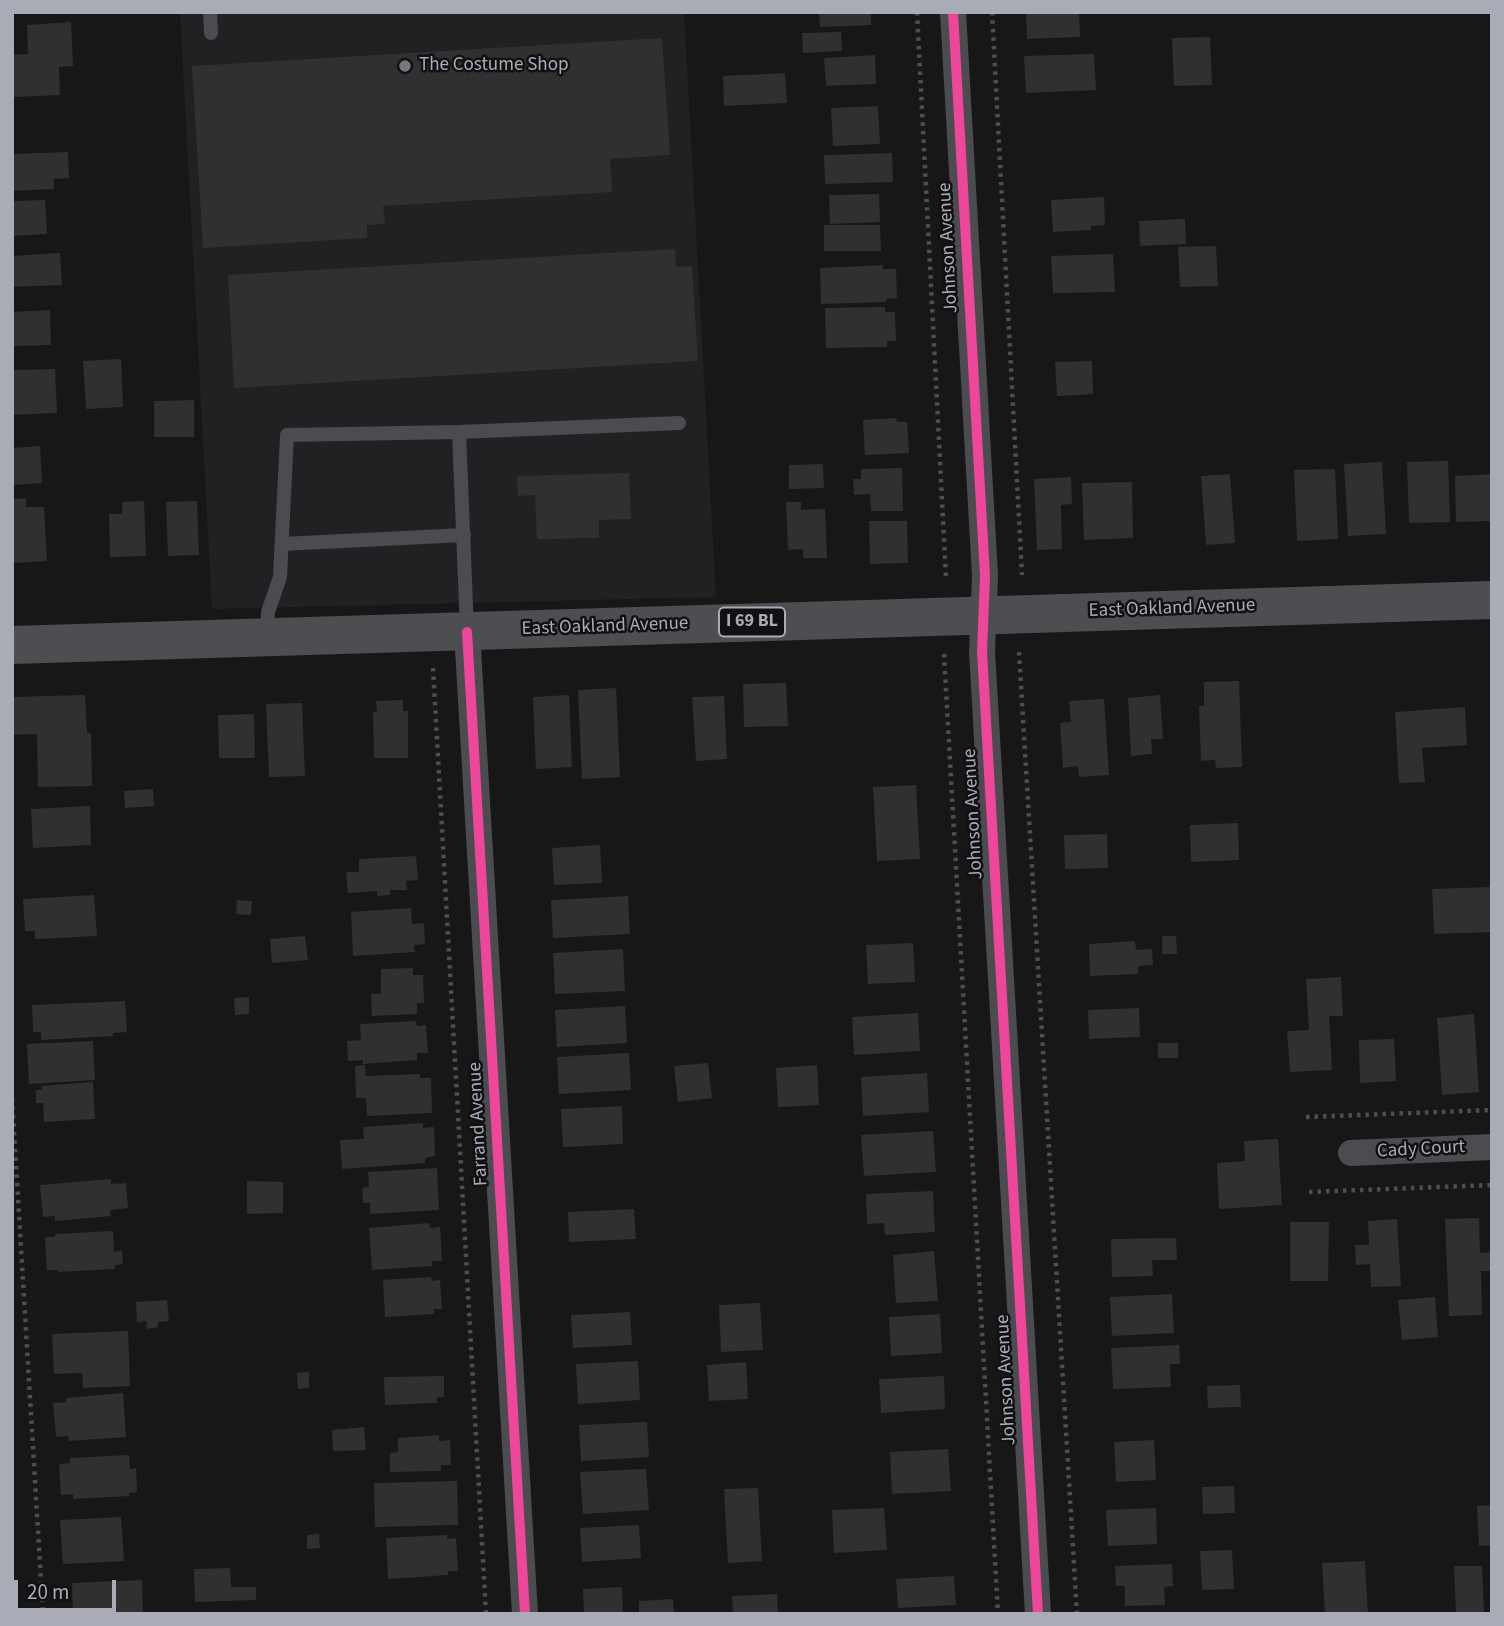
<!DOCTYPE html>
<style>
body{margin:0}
#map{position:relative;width:1504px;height:1626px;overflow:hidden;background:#171717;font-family:"Source Sans 3",sans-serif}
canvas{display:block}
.frame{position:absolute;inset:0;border:14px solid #a9acb7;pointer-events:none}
.scale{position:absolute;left:14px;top:1580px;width:102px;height:32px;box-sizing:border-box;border:4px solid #a9acb7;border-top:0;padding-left:9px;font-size:21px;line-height:24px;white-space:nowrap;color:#a9acb7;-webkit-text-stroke:5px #111113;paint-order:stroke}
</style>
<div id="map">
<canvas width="1504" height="1626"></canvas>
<div class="frame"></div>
<div class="scale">20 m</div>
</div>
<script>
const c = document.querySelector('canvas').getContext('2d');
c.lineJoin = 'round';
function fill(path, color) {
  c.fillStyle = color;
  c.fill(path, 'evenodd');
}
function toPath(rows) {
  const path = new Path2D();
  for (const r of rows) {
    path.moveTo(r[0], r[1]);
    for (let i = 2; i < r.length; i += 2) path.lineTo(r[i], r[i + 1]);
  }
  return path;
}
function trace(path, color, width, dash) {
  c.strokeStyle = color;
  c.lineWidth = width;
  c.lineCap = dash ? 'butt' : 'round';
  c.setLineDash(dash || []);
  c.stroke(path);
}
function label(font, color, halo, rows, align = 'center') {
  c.font = font + ' "Source Sans 3",sans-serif';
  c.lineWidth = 5;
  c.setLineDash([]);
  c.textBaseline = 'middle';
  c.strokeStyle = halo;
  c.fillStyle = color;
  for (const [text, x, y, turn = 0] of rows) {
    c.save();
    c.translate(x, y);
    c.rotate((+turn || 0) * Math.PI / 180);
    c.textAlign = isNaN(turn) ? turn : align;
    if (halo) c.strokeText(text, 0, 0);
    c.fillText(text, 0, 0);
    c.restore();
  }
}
const built = toPath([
 [180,12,684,12,716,597,212,609]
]);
const building = toPath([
 [819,12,871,12,871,25,820,27],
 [1026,12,1079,12,1080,37,1027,39],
 [71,22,73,66,59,67,60,95,12,97,12,55,28,54,27,25],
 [841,32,842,51,803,53,802,33],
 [1210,37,1212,85,1174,86,1172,38],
 [662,38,670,155,610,159,612,192,383,206,385,224,367,225,367,238,203,248,192,66],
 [1094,54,1096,90,1026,93,1024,56],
 [875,55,876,84,826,86,824,58],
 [785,73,787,103,724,106,723,76],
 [878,106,880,144,833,146,831,108],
 [68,152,69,178,54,179,54,189,12,191,12,154],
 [892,153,893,182,825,184,824,155],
 [879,194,880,222,830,224,829,195],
 [1104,197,1105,225,1091,226,1091,230,1053,232,1051,200],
 [45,200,47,234,12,236,12,201],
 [1185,219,1186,244,1140,246,1139,221],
 [824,225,880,225,881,251,824,251],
 [1216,246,1218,286,1180,287,1178,247],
 [675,249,676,267,692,266,698,361,234,388,228,275],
 [60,253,62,285,12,287,12,256],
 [1113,254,1115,292,1053,293,1051,256],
 [883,265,883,269,896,269,897,298,886,299,886,302,821,304,820,268],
 [885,307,885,312,895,312,896,341,887,341,887,347,826,348,825,308],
 [50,310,51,345,12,346,12,312],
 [121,359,123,407,86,409,83,361],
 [1092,361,1093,394,1057,396,1055,362],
 [55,369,57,413,12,415,12,370],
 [194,400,194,437,154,437,154,401],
 [896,418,897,422,907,422,909,453,865,455,863,420],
 [40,446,42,483,12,485,12,448],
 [1448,461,1450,522,1409,523,1407,462],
 [1382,462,1386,534,1348,536,1344,464],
 [823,464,824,488,789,489,789,465],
 [902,468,903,511,871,511,870,494,854,495,853,479,861,479,861,469],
 [1335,469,1338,539,1297,541,1294,470],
 [629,473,631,519,599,520,599,538,537,539,535,495,518,496,517,476],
 [1230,474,1235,543,1206,545,1201,476],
 [1492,474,1492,521,1456,522,1455,476],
 [1071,477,1072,504,1061,505,1062,549,1037,550,1034,479],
 [1132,482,1133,538,1084,540,1082,483],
 [26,498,26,507,44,507,47,561,12,563,12,499],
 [144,501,146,556,110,557,109,514,122,514,122,502],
 [197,501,199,555,168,556,166,502],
 [786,502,801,502,801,510,825,509,827,558,803,558,803,549,788,550],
 [869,521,907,521,908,563,870,564],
 [1239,681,1242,767,1216,768,1215,760,1201,761,1199,706,1204,706,1204,682],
 [786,683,788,726,744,727,743,684],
 [616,688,620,777,582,779,578,690],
 [85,695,87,733,91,733,92,786,38,787,37,734,12,735,12,697],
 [569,695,572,767,536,769,533,697],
 [1160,695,1163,739,1151,739,1152,754,1131,756,1128,698],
 [724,696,727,759,696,761,692,697],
 [1104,699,1109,775,1079,777,1078,766,1063,768,1060,723,1071,722,1069,701],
 [403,700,403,711,408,711,408,758,374,758,373,712,377,712,376,701],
 [302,703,305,776,269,777,266,704],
 [1465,707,1467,745,1422,748,1425,782,1399,783,1395,712],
 [254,714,255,758,219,758,218,715],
 [916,785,920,859,877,861,873,787],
 [153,789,154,806,125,808,124,791],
 [90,806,91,845,33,848,31,809],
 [1238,823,1239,860,1191,862,1190,825],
 [1107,834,1108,868,1065,869,1064,835],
 [600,845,602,883,554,885,552,848],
 [416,856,418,880,406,881,407,890,390,890,390,895,377,896,377,891,348,893,346,872,359,872,359,859],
 [1491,887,1492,932,1434,934,1432,889],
 [94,895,97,936,35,939,35,931,25,931,23,899],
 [628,896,630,934,553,938,551,900],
 [237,900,252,901,251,915,236,914],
 [411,908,412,924,424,923,425,944,414,945,415,952,353,956,351,912],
 [305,936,308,960,272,963,270,939],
 [1162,936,1176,936,1177,954,1162,954],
 [1135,941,1136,950,1152,949,1153,965,1138,966,1138,974,1090,976,1089,944],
 [913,943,915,982,868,984,866,945],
 [623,949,625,991,555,994,553,953],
 [413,968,413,975,423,975,424,1003,417,1003,417,1014,372,1016,371,994,381,994,381,969],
 [1341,977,1343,1016,1329,1016,1332,1070,1290,1072,1287,1031,1309,1030,1306,979],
 [249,997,249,1014,235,1015,234,998],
 [125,1001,127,1032,113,1033,113,1036,41,1040,41,1032,33,1032,32,1005],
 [625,1006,627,1043,557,1047,555,1010],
 [1139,1008,1140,1037,1089,1039,1088,1010],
 [918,1013,920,1051,854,1055,852,1017],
 [1474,1014,1479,1092,1442,1095,1437,1018],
 [416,1021,417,1026,426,1025,428,1053,417,1053,417,1060,363,1064,363,1060,348,1061,347,1041,361,1040,360,1024],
 [1394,1039,1396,1081,1360,1083,1359,1040],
 [93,1041,95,1080,29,1084,27,1044],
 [1158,1043,1178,1043,1178,1058,1158,1058],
 [629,1053,631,1090,559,1094,557,1057],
 [708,1063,712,1098,678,1102,674,1066],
 [365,1065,366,1076,420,1074,420,1078,431,1078,432,1113,367,1116,366,1098,356,1098,355,1066],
 [817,1065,819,1105,778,1107,776,1068],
 [927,1073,929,1112,863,1116,861,1077],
 [93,1082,95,1119,44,1122,43,1103,36,1103,36,1090,42,1090,41,1086],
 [622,1106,623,1144,563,1147,561,1109],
 [423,1123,423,1128,434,1127,435,1156,425,1158,425,1163,342,1169,340,1140,364,1139,363,1127],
 [933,1131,936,1172,864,1176,861,1135],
 [1278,1139,1282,1205,1219,1209,1217,1163,1245,1161,1244,1141],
 [437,1168,439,1210,370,1214,370,1203,363,1203,362,1188,369,1187,368,1172],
 [111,1179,111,1184,126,1183,128,1208,110,1210,111,1216,55,1221,55,1216,43,1217,40,1185],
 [247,1181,283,1182,283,1213,247,1214],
 [933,1191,935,1232,885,1235,884,1223,867,1224,866,1194],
 [634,1209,636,1239,569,1242,568,1212],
 [1479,1218,1480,1253,1492,1252,1492,1271,1481,1271,1482,1315,1449,1316,1445,1219],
 [1397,1219,1401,1286,1371,1287,1370,1264,1356,1265,1355,1245,1369,1245,1368,1221],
 [1290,1222,1329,1222,1328,1281,1290,1281],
 [429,1223,430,1228,440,1227,442,1261,432,1261,432,1266,372,1270,369,1228],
 [113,1231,114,1252,122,1251,123,1264,115,1265,115,1269,58,1272,58,1270,47,1270,45,1237,55,1237,55,1234],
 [1176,1238,1177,1260,1152,1260,1153,1276,1112,1277,1111,1239],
 [934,1251,938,1301,896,1303,893,1255],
 [431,1277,432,1281,440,1280,442,1309,434,1309,434,1314,385,1317,383,1280],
 [1172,1294,1174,1333,1112,1336,1110,1297],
 [1435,1297,1438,1337,1402,1340,1398,1300],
 [167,1300,169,1321,158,1322,158,1327,147,1329,146,1321,137,1322,136,1302],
 [760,1303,763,1350,721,1352,719,1305],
 [630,1312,632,1345,573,1348,571,1315],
 [940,1314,942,1353,891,1356,889,1317],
 [128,1331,130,1386,83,1388,82,1373,54,1374,52,1334],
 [1179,1345,1180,1364,1170,1364,1171,1387,1113,1389,1111,1348],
 [638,1361,640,1400,578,1404,576,1364],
 [746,1362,748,1399,709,1401,707,1365],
 [309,1372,309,1388,298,1389,297,1373],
 [444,1376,444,1397,437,1397,437,1403,385,1405,384,1377],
 [944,1376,945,1409,881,1413,879,1379],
 [1240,1385,1241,1407,1208,1408,1207,1386],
 [123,1393,126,1437,69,1441,68,1436,56,1437,53,1403,66,1402,66,1398],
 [647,1422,649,1457,581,1461,579,1425],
 [364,1427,366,1450,333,1451,332,1430],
 [439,1435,439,1441,450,1440,451,1465,441,1465,441,1471,390,1472,390,1453,398,1452,398,1438],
 [1154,1440,1156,1480,1116,1482,1114,1442],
 [948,1449,951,1491,892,1494,890,1452],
 [129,1455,130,1469,136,1468,137,1492,129,1493,129,1496,73,1499,73,1494,61,1495,59,1464,70,1463,70,1458],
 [646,1469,649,1510,583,1514,580,1472],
 [457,1481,458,1525,375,1527,374,1483],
 [1234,1486,1235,1513,1203,1514,1202,1487],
 [758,1488,762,1561,728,1563,724,1489],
 [1492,1505,1492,1545,1479,1546,1477,1506],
 [884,1508,887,1550,834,1553,832,1510],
 [1156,1508,1157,1544,1108,1546,1106,1510],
 [121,1517,124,1561,63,1564,60,1520],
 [639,1525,641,1558,582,1562,580,1528],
 [319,1534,320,1548,307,1549,307,1535],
 [447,1535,447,1539,456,1538,458,1571,448,1571,448,1575,388,1579,386,1538],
 [1232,1550,1234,1589,1202,1590,1200,1551],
 [1365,1561,1368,1614,1325,1614,1322,1563],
 [1172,1564,1173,1586,1164,1587,1165,1605,1125,1606,1125,1586,1116,1586,1115,1566],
 [1454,1566,1482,1566,1484,1614,1456,1614],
 [230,1568,231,1587,256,1587,256,1600,195,1602,194,1569],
 [954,1576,956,1605,898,1608,896,1579],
 [142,1580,143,1614,73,1614,72,1583],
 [622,1587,623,1614,584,1614,583,1589],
 [777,1594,778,1614,733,1614,732,1596],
 [673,1599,674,1614,639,1614,639,1601]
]);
const path = toPath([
 [917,12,946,578],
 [992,12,1022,575],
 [1019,652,1077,1614],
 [944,654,998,1614],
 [433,668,486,1614],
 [12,1098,43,1614],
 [1306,1117,1492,1110],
 [1309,1192,1492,1185]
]);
const service = toPath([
 [210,12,211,33],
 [459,432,679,423],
 [282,544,464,535],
 [267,637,268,612,280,577,287,435,459,432,467,630]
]);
const minor = toPath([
 [953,12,985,576,982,652,1038,1614],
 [467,632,525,1614],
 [1351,1153,1492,1147]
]);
const primary = toPath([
 [12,645,1492,600]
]);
const cycleway = toPath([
 [953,12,985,576,982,652,1038,1614],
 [467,632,525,1614]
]);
const markers = [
 [405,66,7,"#76787f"]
];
const shields = [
 [752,622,66]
];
const shieldNames = [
 ["I 69 BL",752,622]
];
const poiNames = [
 ["The Costume Shop",419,66]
];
const streetNames = [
 ["Johnson Avenue",949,248,-93],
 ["East Oakland Avenue",1172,609,-2],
 ["East Oakland Avenue",605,627,-2],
 ["Johnson Avenue",974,814,-93],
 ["Farrand Avenue",479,1124,-93],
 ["Cady Court",1421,1150,-3],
 ["Johnson Avenue",1007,1380,-93]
];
fill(built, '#212123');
fill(building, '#303031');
trace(path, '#4d4e51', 4.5, [3.5, 5]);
trace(service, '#4b4c4f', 14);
trace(minor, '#4b4c4f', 26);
trace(primary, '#4d4e51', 38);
trace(cycleway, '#ed469a', 10);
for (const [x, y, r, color] of markers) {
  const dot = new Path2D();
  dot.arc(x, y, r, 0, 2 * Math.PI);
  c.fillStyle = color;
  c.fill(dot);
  trace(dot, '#111113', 2.5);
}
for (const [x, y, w] of shields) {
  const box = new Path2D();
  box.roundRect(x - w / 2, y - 14.5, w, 29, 5);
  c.fillStyle = '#111113';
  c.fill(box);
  trace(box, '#a9acb7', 2);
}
label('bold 18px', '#a9acb7', null, shieldNames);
label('19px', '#a9acb7', '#111113', poiNames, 'left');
label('19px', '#a9acb7', '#111113', streetNames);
</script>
